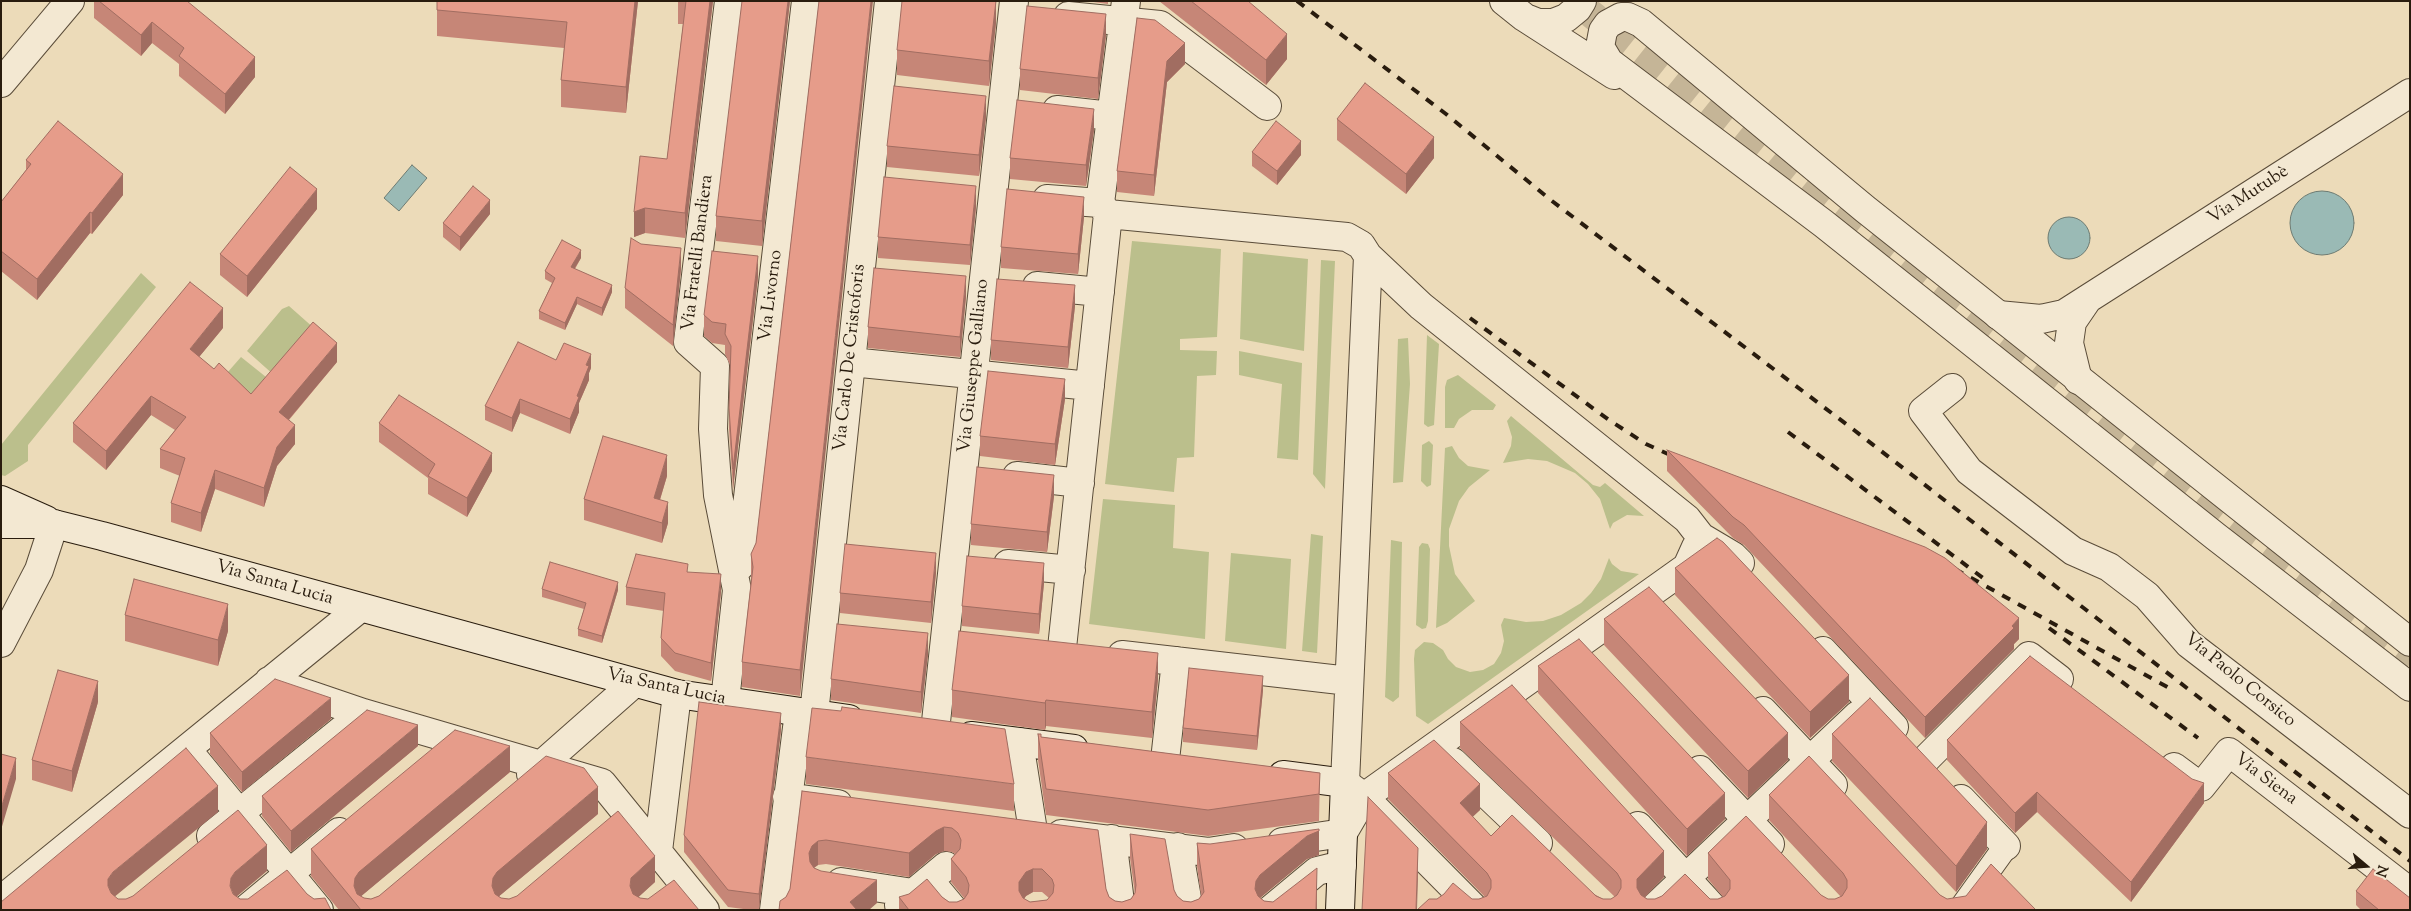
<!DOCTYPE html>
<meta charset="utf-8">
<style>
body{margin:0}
#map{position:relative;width:2411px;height:911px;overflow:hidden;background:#ecdbb9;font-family:"Sorts Mill Goudy",serif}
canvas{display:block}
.frame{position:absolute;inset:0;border:2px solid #291c0e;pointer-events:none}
.north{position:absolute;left:2341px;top:841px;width:50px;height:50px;-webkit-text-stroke:4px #f3e8d2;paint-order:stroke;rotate:108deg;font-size:14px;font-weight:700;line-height:20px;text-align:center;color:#291c0e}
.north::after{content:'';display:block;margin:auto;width:18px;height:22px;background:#291c0e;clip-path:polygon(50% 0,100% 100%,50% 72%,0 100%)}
</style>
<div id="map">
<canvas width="2411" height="911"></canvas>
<div class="frame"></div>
<div class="north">N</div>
</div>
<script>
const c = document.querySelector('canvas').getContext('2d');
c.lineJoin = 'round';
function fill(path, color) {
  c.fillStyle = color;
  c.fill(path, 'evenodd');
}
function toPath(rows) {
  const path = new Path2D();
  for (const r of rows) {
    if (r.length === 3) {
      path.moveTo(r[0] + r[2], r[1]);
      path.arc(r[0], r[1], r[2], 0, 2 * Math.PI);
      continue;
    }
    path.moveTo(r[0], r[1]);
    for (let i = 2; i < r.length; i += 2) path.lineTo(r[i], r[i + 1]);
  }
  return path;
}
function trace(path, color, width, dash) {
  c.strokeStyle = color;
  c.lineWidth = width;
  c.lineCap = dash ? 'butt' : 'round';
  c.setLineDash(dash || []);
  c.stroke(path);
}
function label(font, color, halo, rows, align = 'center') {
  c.font = font + ' "Sorts Mill Goudy",serif';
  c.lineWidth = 4;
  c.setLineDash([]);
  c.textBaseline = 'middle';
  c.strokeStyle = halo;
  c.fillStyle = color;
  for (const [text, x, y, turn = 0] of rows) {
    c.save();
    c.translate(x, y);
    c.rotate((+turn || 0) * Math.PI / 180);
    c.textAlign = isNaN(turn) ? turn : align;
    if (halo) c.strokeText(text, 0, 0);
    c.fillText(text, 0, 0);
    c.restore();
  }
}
const green = toPath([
 [1132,241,1221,249,1217,337,1180,339,1180,350,1217,351,1216,375,1197,376,1194,457,1177,458,1174,492,1105,484],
 [1243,252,1308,259,1304,351,1240,339],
 [1321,260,1335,261,1325,489,1313,474],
 [141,273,156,287,28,445,28,461,5,476,1,475,1,445],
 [289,306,315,329,275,376,247,351,282,309],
 [1427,335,1439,344,1434,425,1428,427,1424,424],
 [1408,338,1410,384,1403,482,1393,483,1398,339],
 [1239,351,1302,363,1298,460,1277,458,1282,384,1239,375],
 [241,357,271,381,247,409,220,381],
 [1458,375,1496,405,1493,410,1472,410,1459,419,1454,428,1445,428,1445,387,1447,380],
 [1511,416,1593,485,1600,487,1605,483,1644,516,1627,515,1613,523,1610,529,1600,499,1588,484,1575,473,1547,461,1528,459,1503,463,1511,446,1512,437,1507,421],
 [1429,441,1433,445,1431,485,1427,487,1421,481,1422,445],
 [1452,446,1459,458,1468,466,1490,470,1469,487,1459,501,1449,529,1449,546,1455,574,1475,601,1447,623,1436,628,1445,448],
 [1103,499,1175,505,1173,548,1209,552,1205,639,1089,624],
 [1311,534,1323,536,1317,653,1302,651],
 [1391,540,1402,542,1399,697,1393,702,1385,697],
 [1422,543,1428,544,1430,549,1428,621,1426,628,1422,629,1416,625,1419,547],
 [1231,553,1291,559,1286,649,1225,641],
 [1609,558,1612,564,1621,571,1639,574,1428,724,1416,716,1414,659,1415,650,1424,642,1433,643,1443,650,1448,659,1456,667,1470,672,1483,670,1494,664,1501,653,1504,641,1501,625,1504,618,1526,622,1543,621,1561,615,1581,603,1591,593,1601,579]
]);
const water = toPath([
 [412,165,427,178,399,211,384,198,412,165],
 [2322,223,32],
 [2069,238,21]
]);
const primaryTunnel = toPath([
 [1575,1,2225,522,2410,664]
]);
const pedestrian = toPath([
 [1960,910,2006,846]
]);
const minor = toPath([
 [1068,16,1160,25,1267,106],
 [1,83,70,1],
 [1057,110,1111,116],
 [1047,199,1100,203,1108,214,1062,648],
 [1100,203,1126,1],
 [1108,214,1347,237,1361,245,1368,256,1421,306,1687,519,1701,537,1733,556,1740,563],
 [1037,286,1100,292],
 [1998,315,2041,319,2064,314,2410,93],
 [851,362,1090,386],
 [2078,380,2069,343,2072,322,2087,300],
 [1952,388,1923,411,1969,471,2073,551,2109,567,2147,596,2189,644,2410,814],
 [1017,476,1080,483],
 [1008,564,1071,570],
 [740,566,806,1],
 [1,643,39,570,54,524],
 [1823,651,1894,727],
 [1122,655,1349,681],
 [269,681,363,713,602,783,705,910],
 [725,701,737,590,718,495,713,429,715,366,688,342,729,1],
 [1763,711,1833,785],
 [814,714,889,1],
 [935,731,1014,1],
 [1019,742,1033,831],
 [193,757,319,910],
 [1165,760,1176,661],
 [1924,761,2029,656,2059,679],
 [1453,762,1538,843],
 [2174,767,2201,787,2229,752,2410,892],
 [1700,770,1770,844],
 [531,774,633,684],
 [1345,783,1368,256],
 [787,797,838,804],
 [1961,799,2006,846],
 [1638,826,1715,910],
 [1061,834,1208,852,1234,848],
 [211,836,363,713],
 [1112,839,1121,910],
 [1282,842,1343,833,1364,797,1687,567,1696,547],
 [1178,847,1189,910],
 [658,851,677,694],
 [929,880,954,910],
 [841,882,913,893],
 [1,900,360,608],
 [899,905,946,866],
 [245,910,339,832],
 [774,910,799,712],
 [1270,910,1317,871,1342,865],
 [1652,910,1858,715]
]);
const tertiary = toPath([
 [1504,1,1524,17,1614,75],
 [1528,19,1538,23,1553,23,1566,18,1577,9,1582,1],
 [2410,642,1865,209,1641,23,1628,17,1621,17,1608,24,1603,31,1600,47,1609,62,1824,224,2215,536,2410,687],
 [1345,783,1364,797,1476,910]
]);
const secondary = toPath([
 [1,500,46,520],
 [1,524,54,524,102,536,677,694,849,719],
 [971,736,1074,749],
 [1283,775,1345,783,1340,910]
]);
const rail = toPath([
 [1297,1,1446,114,1552,201,1854,430,2410,861],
 [1470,318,1609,420,1646,444,1679,459],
 [1788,432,1983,578],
 [1955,569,2169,688],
 [2049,628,2198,738]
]);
const wall = toPath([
 [94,1,187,1,255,77,225,114,179,76,179,64,152,43,141,56,94,18],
 [437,1,638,1,626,113,561,107,561,80,564,48,437,36],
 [678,1,713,1,685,238,645,233,634,237,634,212,667,159,683,24,678,24],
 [790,1,762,246,716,241,716,216],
 [819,1,800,696,742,687,742,662,751,581,751,554,756,543],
 [996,1,996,23,989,86,897,75,897,50],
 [1086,1,1108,1,1108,4],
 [1159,1,1248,1,1287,59,1266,85],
 [1137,18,1185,64,1167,82,1154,196,1117,192,1117,171],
 [1106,35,1098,99,1020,90,1020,69],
 [986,117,979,176,887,167,887,146],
 [1337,119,1434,158,1406,194,1337,140],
 [1094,130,1086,186,1010,179,1010,158],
 [1252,152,1301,155,1277,185,1252,166],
 [26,160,123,195,92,234,90,233,37,300,1,271,1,202,26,170],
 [976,207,970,265,878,258,878,237],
 [317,209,247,297,220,275,220,254],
 [490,214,460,251,443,237,443,223],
 [1084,217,1078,274,1001,268,1001,247],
 [641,244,681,269,673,346,625,308,625,288],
 [581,258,575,269,612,292,602,316,577,304,565,330,539,319,539,311,552,283,545,279,545,271],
 [758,277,733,489,729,429,730,365,725,354,725,345,712,343,704,336,704,315],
 [966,297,960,357,868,348,868,327],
 [1075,306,1068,368,991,360,991,340],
 [223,328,199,357,214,369,251,394,337,362,289,420,295,444,277,466,264,507,215,489,201,532,171,522,171,503,180,476,160,468,160,449,175,430,151,415,106,470,73,442,73,423],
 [591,368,589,373,589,380,579,403,579,412,570,434,520,413,512,432,485,420,485,406],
 [1065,399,1055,465,980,456,980,436],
 [379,423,492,471,467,517,428,494,428,478,379,442],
 [1667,450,2019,639,2014,644,2014,649,1925,738,1744,545,1733,538,1667,471],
 [667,476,660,500,668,523,662,543,584,520,584,499],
 [1054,496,1047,552,971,545,971,524],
 [1675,568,1849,702,1810,738,1675,595],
 [688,572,721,592,711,681,675,671,661,656,661,638,664,611,626,605,626,587],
 [936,573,931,623,840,613,840,593],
 [1044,583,1039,634,962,626,962,606],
 [542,589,618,590,602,643,578,636,578,629,584,609,542,597],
 [125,615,228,631,218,666,125,641],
 [1604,619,1788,760,1748,798,1604,645],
 [928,654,921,713,831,700,831,679],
 [1538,666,1725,819,1687,856,1538,693],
 [1158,679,1152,738,1046,726,1045,730,952,717,952,690],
 [1263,690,1257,750,1183,742,1183,728],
 [98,702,72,792,32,780,32,760],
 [331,719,242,792,210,754,210,733],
 [1460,722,1664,877,1645,897,1647,899,1718,899,1723,897,1708,879,1708,853,1821,895,1828,899,1835,899,1841,897,1769,820,1769,795,1947,899,2036,910,1472,899,1479,899,1485,897,1388,799,1388,773,1480,810,1472,817,1491,836,1603,899,1611,899,1615,897,1460,748],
 [781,730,759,910,751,910,728,907,684,852,684,835],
 [1038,734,1041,737,1320,773,1319,821,1208,836,1046,815,1038,760],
 [1832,734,1987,849,1956,892,1832,761],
 [1947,740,2204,803,2131,902,2037,812,2015,833,1947,760],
 [418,746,291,852,262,816,262,796],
 [806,757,1014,784,1014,811,806,784],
 [510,772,361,896,364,898,371,899,598,814,499,896,501,898,509,899,655,882,638,897,640,898,699,910,339,910,311,876,311,849],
 [802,791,1098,830,1106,889,1109,897,1115,901,1122,902,1131,899,1135,894,1130,858,1130,834,1174,890,1177,896,1183,901,1191,902,1199,899,1201,895,1197,866,1197,843,1319,855,1307,859,1260,898,1264,901,1273,902,1317,891,1317,910,899,910,899,897,942,897,949,902,957,902,964,899,964,898,951,882,951,859,955,854,952,852,944,851,936,854,909,877,826,864,818,865,814,868,877,903,786,897,790,889],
 [1033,892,1042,892,1049,898,1047,900,1030,902,1024,899,1026,896],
 [2356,891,2410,910,2361,910,2356,905]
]);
const shadedWall = toPath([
 [635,1,638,1,626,113,626,87],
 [710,1,713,1,685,238,685,213],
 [788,1,790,1,762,246,762,221],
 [871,1,873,1,800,696,800,670],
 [996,1,996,23,989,86,989,61],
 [1106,14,1106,35,1098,99,1098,78],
 [152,22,152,43,141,56,141,35],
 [1287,34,1287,59,1266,85,1266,60],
 [1185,43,1185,64,1167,82,1154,196,1154,175,1167,61],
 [255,57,255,77,225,114,225,94],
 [986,96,986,117,979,176,979,155],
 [1094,109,1094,130,1086,186,1086,165],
 [1434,137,1434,158,1406,194,1406,174],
 [1301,141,1301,155,1277,185,1277,171],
 [123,174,123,195,92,234,92,213],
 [976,186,976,207,970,265,970,245],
 [317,189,317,209,247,297,247,276],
 [1084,197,1084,217,1078,274,1078,254],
 [490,200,490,214,460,251,460,237],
 [645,208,645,233,634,237,634,212],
 [90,212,90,233,37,300,37,279],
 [681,248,681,269,673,346,673,325],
 [581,250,581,258,571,274,571,267],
 [758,256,758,277,733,489,733,469],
 [966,276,966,297,960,357,960,337],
 [612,285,612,292,602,316,602,308],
 [1075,285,1075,306,1068,368,1068,347],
 [577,297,577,304,565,330,565,323],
 [223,308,223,328,190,368,190,349],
 [337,343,337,362,279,431,279,412],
 [591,354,591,368,589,373,589,380,579,403,579,412,570,434,570,419,586,365],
 [1065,379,1065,399,1055,465,1055,444],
 [151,396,151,415,106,470,106,451],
 [520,399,520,413,512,432,512,418],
 [295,425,295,444,277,466,264,507,264,488,277,447],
 [492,453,492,471,467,517,467,498],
 [667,455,667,476,654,519,654,498],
 [215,470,215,489,201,532,201,513],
 [1054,475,1054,496,1047,552,1047,532],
 [668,502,668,523,662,543,662,523],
 [936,553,936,573,931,623,931,602],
 [1044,563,1044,583,1039,634,1039,614],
 [721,574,721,592,711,681,711,663],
 [618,582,618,590,602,643,602,636],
 [228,604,228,631,218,666,218,640],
 [2019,618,2019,639,2014,644,2014,649,1925,738,1925,717],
 [928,633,928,654,921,713,921,692],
 [1158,653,1158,679,1152,738,1152,712],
 [1849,675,1849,702,1810,738,1810,712],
 [1263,676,1263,690,1257,750,1257,736],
 [98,681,98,702,72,792,72,771],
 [331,698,331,719,242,792,242,772],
 [1046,700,1046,726,1045,730,1045,703],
 [781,713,781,730,759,910,759,894],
 [418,725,418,746,291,852,291,831],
 [1788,733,1788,760,1748,798,1748,771],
 [510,746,510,772,359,898,354,886,355,878,359,872],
 [16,758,16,779,1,830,1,809],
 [2204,783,2204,803,2131,902,2131,882],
 [1480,784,1480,810,1460,829,1460,803],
 [218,786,218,812,113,898,108,886,108,879,113,872],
 [598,787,598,814,497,898,492,886,493,878,497,872],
 [2037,792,2037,812,2015,833,2015,813],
 [1725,793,1725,819,1687,856,1687,829],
 [1987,822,1987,849,1956,892,1956,866],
 [944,827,944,851,936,854,909,877,909,853,936,831],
 [1319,829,1319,855,1307,859,1260,898,1256,904,1255,889,1256,881,1260,875,1307,836],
 [818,841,818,865,812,869,809,876,809,853,812,846],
 [267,845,267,871,235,898,230,886,231,878,235,872],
 [1418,848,1418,874,1417,910,1416,910],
 [1664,851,1664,877,1637,905,1637,879],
 [655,856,655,882,631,904,630,886,631,878],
 [1317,868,1317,910,1316,910],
 [1033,869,1033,892,1026,896,1019,906,1019,882,1026,872],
 [877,880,877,903,869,910,850,910,850,902]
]);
const building = toPath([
 [99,1,187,1,255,57,225,94,179,56,184,48,152,22,141,35,99,1],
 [437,1,635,1,626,87,561,80,567,22,437,10,437,1],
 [686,1,710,1,685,213,645,208,634,212,640,156,667,159,686,1],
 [742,1,788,1,762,221,716,216,742,1],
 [819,1,871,1,800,670,742,662,753,567,751,554,756,543,819,1],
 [902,1,996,1,989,61,897,50,902,1],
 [1191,1,1248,1,1287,34,1266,60,1191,1],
 [1027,6,1106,14,1098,78,1020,69,1027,6],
 [1137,18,1155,20,1185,43,1167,61,1154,175,1117,171,1137,18],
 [1365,83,1434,137,1406,174,1337,119,1365,83],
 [894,86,986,96,979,155,887,146,894,86],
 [1017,100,1094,109,1086,165,1010,158,1017,100],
 [58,121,123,174,92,213,90,212,37,279,1,251,1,202,31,164,26,160,58,121],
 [1276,121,1301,141,1277,171,1252,152,1276,121],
 [290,167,317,189,247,276,220,254,290,167],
 [884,177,976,186,970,245,878,237,884,177],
 [473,186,490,200,460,237,443,223,473,186],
 [1007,189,1084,197,1078,254,1001,247,1007,189],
 [631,238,641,244,681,248,673,325,625,288,631,238],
 [562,240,581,250,571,267,612,285,602,308,577,297,565,323,539,311,555,278,545,271,562,240],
 [712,251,758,256,733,469,729,408,731,346,725,334,726,324,712,322,704,315,712,251],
 [874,268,966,276,960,337,868,327,874,268],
 [997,279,1075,285,1068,347,991,340,997,279],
 [190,282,223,308,190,349,214,369,219,363,251,394,313,322,337,343,279,412,295,425,277,447,264,488,215,470,201,513,171,503,185,458,160,449,186,417,151,396,106,451,73,423,190,282],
 [518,342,556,360,564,343,591,354,586,365,589,366,577,396,579,397,570,419,520,399,512,418,485,406,518,342],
 [988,371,1065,379,1055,444,980,436,988,371],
 [399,395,492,453,467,498,428,476,435,464,379,423,399,395],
 [603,436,667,455,654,498,668,502,662,523,584,499,603,436],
 [1667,450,1925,547,1945,558,2019,618,2012,626,2014,628,1925,717,1744,525,1733,517,1667,450],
 [977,467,1054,475,1047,532,971,524,977,467],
 [1717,538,1723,542,1849,675,1810,712,1675,568,1717,538],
 [845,544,936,553,931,602,840,593,845,544],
 [636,554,688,564,687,572,721,574,711,663,675,653,661,638,665,593,626,587,636,554],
 [967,556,1044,563,1039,614,962,606,967,556],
 [550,562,618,582,602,636,578,629,586,603,542,589,550,562],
 [134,579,228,604,218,640,125,615,134,579],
 [1649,587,1788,733,1748,771,1604,619,1649,587],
 [837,624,928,633,921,692,831,679,837,624],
 [959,631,1158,653,1152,712,1046,700,1045,703,952,690,959,631],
 [1579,639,1725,793,1687,829,1538,666,1579,639],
 [2030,656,2192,779,2204,783,2131,882,2037,792,2015,813,1947,740,2030,656],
 [1189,668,1263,676,1257,736,1183,728,1189,668],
 [58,670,98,681,72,771,32,760,58,670],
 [275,679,331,698,242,772,210,733,275,679],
 [1512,685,1664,851,1637,879,1637,888,1641,895,1647,899,1655,899,1662,896,1685,874,1710,899,1718,899,1725,896,1730,889,1730,880,1708,853,1746,816,1821,895,1828,899,1835,899,1842,896,1847,888,1847,880,1843,873,1769,795,1809,756,1940,895,1947,899,1966,896,1991,864,2036,910,1417,910,1429,899,1437,899,1444,894,1453,883,1472,899,1479,899,1487,896,1491,888,1491,880,1487,873,1388,773,1434,740,1480,784,1460,803,1491,836,1512,815,1596,896,1603,899,1611,899,1617,895,1621,888,1621,880,1617,873,1460,722,1512,685],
 [1870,698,1987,822,1956,866,1832,734,1870,698],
 [699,702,781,713,759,894,728,890,684,835,699,702],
 [842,707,1005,729,1014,784,806,757,812,708,841,711,842,707],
 [367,710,418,725,291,831,262,796,367,710],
 [455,730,510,746,359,872,355,878,354,886,357,894,364,898,371,899,379,896,546,756,584,768,598,787,497,872,493,878,492,886,495,894,501,898,509,899,517,896,618,811,655,856,631,878,630,886,633,894,640,898,648,899,674,880,699,910,361,910,311,849,455,730],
 [1038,734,1041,734,1041,737,1320,773,1319,794,1208,810,1046,789,1038,734],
 [186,748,218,786,113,872,108,879,108,886,111,893,118,899,126,899,133,896,238,810,267,845,235,872,231,878,230,886,233,894,240,899,248,899,287,870,307,894,314,899,325,898,331,910,1,910,1,902,186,748],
 [1,754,16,758,1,809,1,754],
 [802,791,1098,830,1106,889,1109,897,1115,901,1122,902,1131,899,1135,893,1136,885,1130,834,1165,839,1174,890,1177,896,1183,901,1191,902,1199,899,1204,892,1197,843,1210,844,1319,829,1319,831,1307,836,1260,875,1256,881,1255,889,1258,896,1264,901,1273,902,1317,868,1316,910,909,910,899,897,909,894,927,879,942,897,949,902,957,902,964,899,968,893,969,885,966,877,951,859,960,849,961,840,958,833,952,828,944,827,936,831,909,853,826,840,818,841,812,846,809,853,810,862,814,868,821,871,877,880,850,902,857,910,779,910,780,901,786,897,790,889,802,791],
 [1033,869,1042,869,1052,879,1054,885,1053,893,1047,900,1030,902,1023,898,1019,891,1019,882,1026,872,1033,869],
 [1368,797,1418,848,1416,910,1362,910,1368,797],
 [2373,869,2410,898,2410,910,2379,910,2356,891,2373,869]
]);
const streetNames = [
 ["Via Mutubè",2249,196,-33],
 ["Via Fratelli Bandiera",699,253,-83],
 ["Via Livorno",772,296,-83],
 ["Via Carlo De Cristoforis",851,358,-84],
 ["Via Giuseppe Galliano",975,366,-84],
 ["Via Santa Lucia",274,584,16],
 ["Via Paolo Corsico",2239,681,39],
 ["Via Santa Lucia",666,688,12],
 ["Via Siena",2265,780,37]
];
fill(green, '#bbbf8c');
fill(water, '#9abab5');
trace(water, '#6d7b72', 1);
trace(primaryTunnel, '#c5b597', 28, [28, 14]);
trace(pedestrian, '#5a4c39', 26);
trace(minor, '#5a4c39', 30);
trace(tertiary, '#5a4c39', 30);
trace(secondary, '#291c0e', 30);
trace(pedestrian, '#f3e8d2', 24);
trace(minor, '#f3e8d2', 28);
trace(tertiary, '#f3e8d2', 28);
trace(secondary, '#f3e8d2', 28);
trace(rail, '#291c0e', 4, [9, 9]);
fill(wall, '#c68677');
fill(shadedWall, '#a16d61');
fill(building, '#e69c8a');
trace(building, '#a16d61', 1);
label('18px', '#291c0e', '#f3e8d2', streetNames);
</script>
